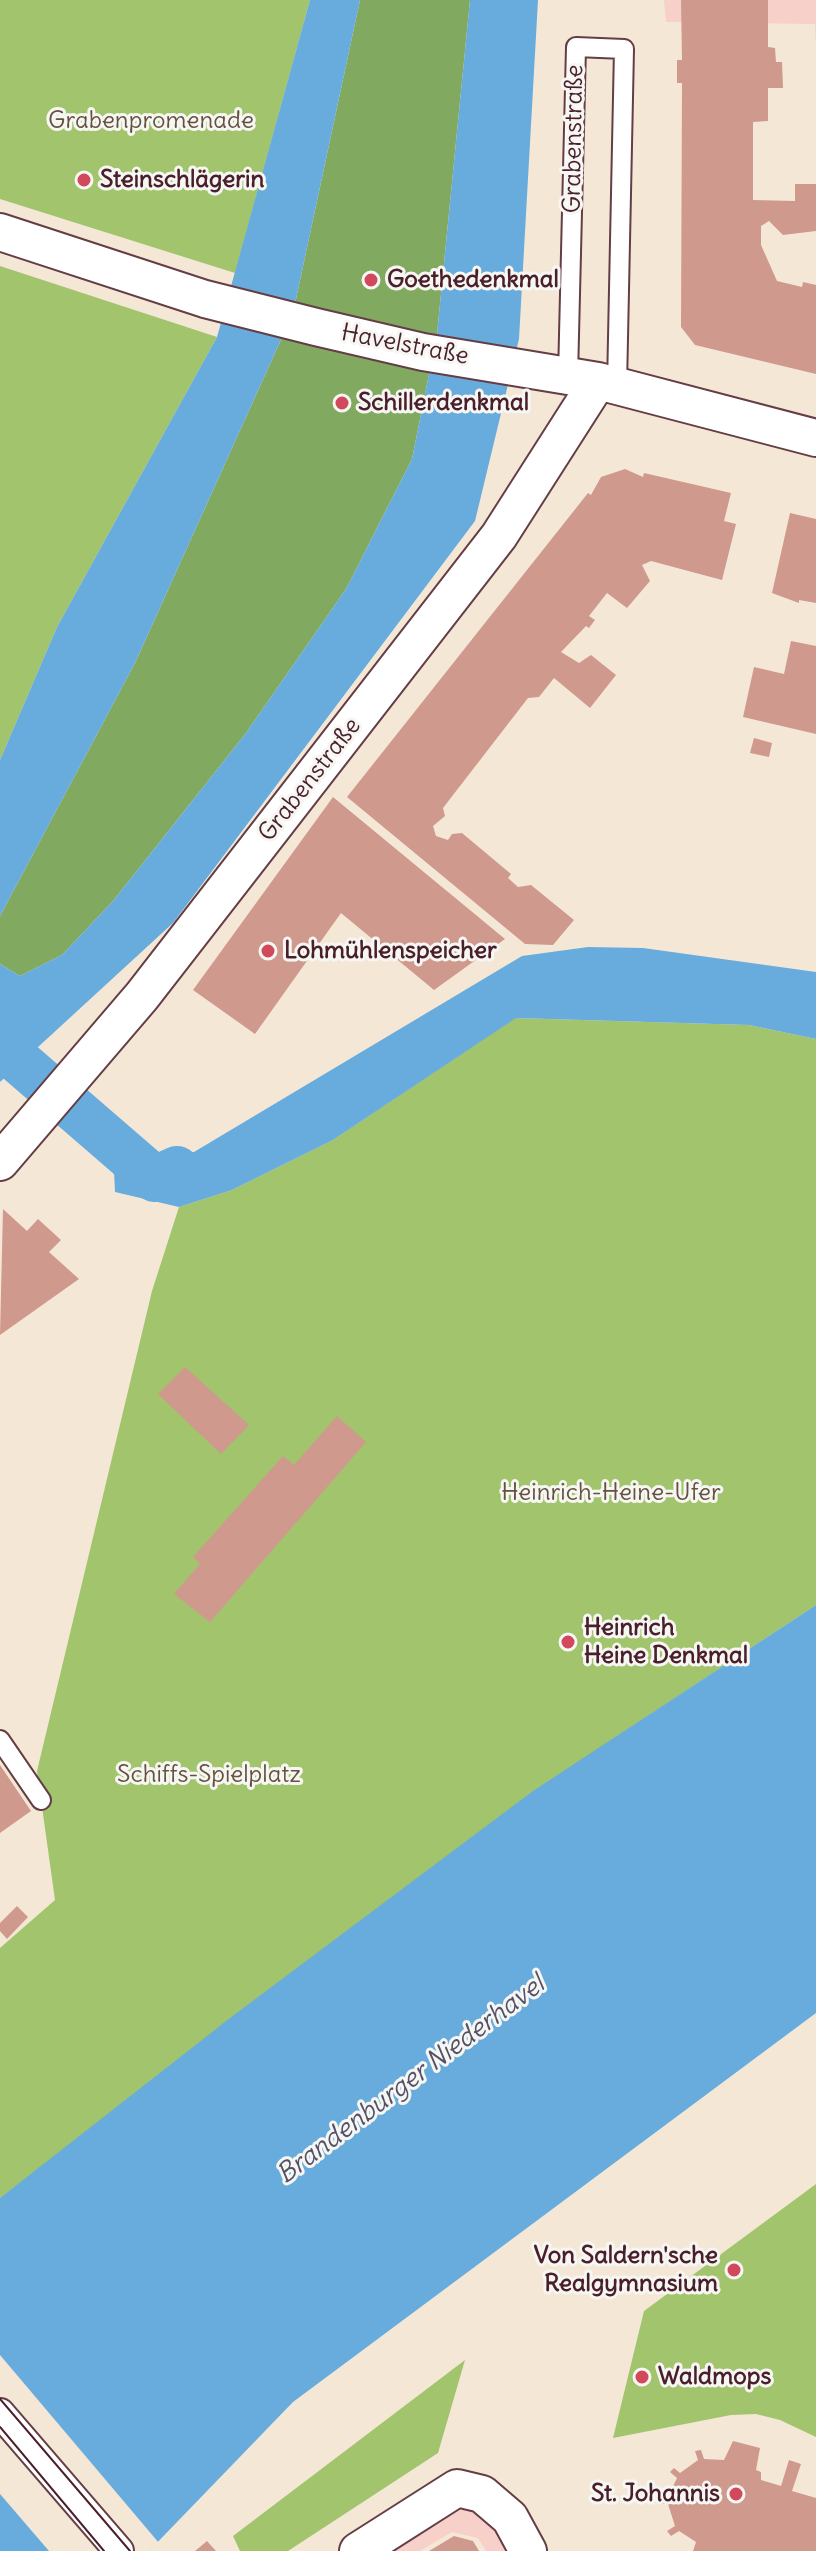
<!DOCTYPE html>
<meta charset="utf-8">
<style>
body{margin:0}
canvas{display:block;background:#f4e7d6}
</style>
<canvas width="816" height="2551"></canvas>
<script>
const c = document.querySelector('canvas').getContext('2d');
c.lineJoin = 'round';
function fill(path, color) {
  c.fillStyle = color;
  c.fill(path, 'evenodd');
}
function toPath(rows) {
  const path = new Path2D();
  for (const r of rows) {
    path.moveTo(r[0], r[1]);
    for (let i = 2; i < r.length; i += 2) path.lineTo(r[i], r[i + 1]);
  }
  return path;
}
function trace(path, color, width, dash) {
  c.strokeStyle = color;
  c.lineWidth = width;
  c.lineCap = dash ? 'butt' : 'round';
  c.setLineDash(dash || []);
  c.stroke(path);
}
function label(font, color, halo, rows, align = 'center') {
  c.font = font + ' Delius,sans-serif';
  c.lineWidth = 6;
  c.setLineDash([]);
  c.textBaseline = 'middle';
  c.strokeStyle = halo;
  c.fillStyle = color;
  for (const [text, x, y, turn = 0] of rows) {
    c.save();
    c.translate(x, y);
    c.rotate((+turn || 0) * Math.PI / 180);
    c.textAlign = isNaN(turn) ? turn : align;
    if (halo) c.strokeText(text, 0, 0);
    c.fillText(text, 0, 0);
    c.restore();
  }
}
const built = toPath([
 [664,0,816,0,816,46,815,24,666,22],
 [459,2486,530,2551,486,2551,478,2538,452,2532,420,2551,354,2551]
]);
const green = toPath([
 [0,0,310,0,235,273,0,199],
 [0,266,217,337,57,627,0,760],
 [515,1018,749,1025,816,1039,816,1605,631,1727,0,2198,0,1948,55,1900,37,1771,152,1291,179,1207,232,1190,333,1140],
 [816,2184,816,2437,780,2420,756,2414,731,2415,613,2438,644,2311],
 [465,2360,438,2453,288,2551,240,2551,233,2536]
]);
const forest = toPath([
 [360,0,470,0,437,334,412,459,346,589,246,733,113,901,62,955,20,976,0,964,0,916,135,663,293,313]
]);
const water = toPath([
 [310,0,360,0,293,313,135,663,0,916,0,760,57,627,217,337],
 [470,0,538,0,519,339,475,521,173,923,0,1082,0,964,20,976,62,955,113,901,246,733,346,589,412,459,437,334],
 [588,947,643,948,816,972,816,1039,749,1025,516,1018,333,1140,232,1190,179,1207,115,1192,114,1171,129,1152,194,1152,522,956],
 [816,1605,816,2013,293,2402,149,2551,0,2551,0,2198,230,2018,533,1791]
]);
const pier = toPath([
 [0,2355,159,2543,149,2551,49,2551,0,2494]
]);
const canal = toPath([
 [0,1045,155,1179,177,1169]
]);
const building = toPath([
 [681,0,768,0,768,47,775,48,776,62,782,62,783,88,768,88,768,121,753,122,753,200,795,201,795,184,816,184,816,231,783,235,769,221,761,226,761,245,777,281,802,287,803,282,816,285,816,374,695,345,681,327,682,83,677,83,677,60,682,60],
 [625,469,643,477,644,473,731,493,724,521,736,524,722,580,651,561,642,565,650,581,627,608,607,593,589,616,595,620,589,628,586,626,561,652,579,663,591,655,616,675,590,708,554,678,539,697,528,698,443,808,445,816,433,826,436,836,448,840,452,834,462,833,511,874,508,878,518,887,531,885,574,920,553,945,525,944,347,797,588,493,591,495,601,477],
 [790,513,816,519,816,603,799,600,799,603,772,593],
 [791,641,816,646,816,734,743,717,754,667,784,674],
 [754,738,772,743,769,757,750,753],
 [333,797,505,939,434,990,341,913,255,1034,193,990],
 [3,1209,27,1231,38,1219,61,1240,49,1252,79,1279,0,1335],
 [185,1367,249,1425,221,1454,158,1394],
 [337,1416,366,1442,210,1622,174,1594,200,1564,193,1557,283,1456,294,1465],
 [0,1765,31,1811,0,1833],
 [17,1906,28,1917,7,1939,0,1931,0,1923],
 [733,2441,760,2448,756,2470,761,2472,761,2480,781,2486,789,2460,801,2464,792,2491,816,2498,816,2551,693,2551,696,2542,679,2531,671,2536,667,2531,675,2526,668,2504,659,2503,659,2497,668,2497,677,2478,670,2472,674,2468,680,2473,698,2460,695,2451,701,2450,704,2459,724,2460],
 [454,2536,473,2541,479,2551,429,2551],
 [207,2541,216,2551,195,2551]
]);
const service = toPath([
 [568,376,576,47,624,49,617,386],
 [0,1740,41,1800]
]);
const pedestrian = toPath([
 [0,2413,119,2551]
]);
const minor = toPath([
 [0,232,205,299,316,327,423,352,598,381,816,438],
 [0,1162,142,996,499,536,598,381],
 [358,2551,457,2488,482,2494,510,2518,528,2551]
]);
const tram = toPath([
 [0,2399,130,2551],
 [0,2427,104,2551]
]);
const markers = [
 [84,180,8,"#d1495b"],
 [371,280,8,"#d1495b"],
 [342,403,8,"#d1495b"],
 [268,951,8,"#d1495b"],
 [568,1642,8,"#d1495b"],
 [734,2270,8,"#d1495b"],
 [642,2377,8,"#d1495b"],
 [736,2494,8,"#d1495b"]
];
const parkNames = [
 ["Grabenpromenade",151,121],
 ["Heinrich-Heine-Ufer",611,1493],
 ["Schiffs-Spielplatz",209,1775]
];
const streetNames = [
 ["Grabenstraße",574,139,-89],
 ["Havelstraße",405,345,11],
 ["Grabenstraße",310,780,-52]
];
const poiNames = [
 ["Steinschlägerin",100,180],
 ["Goethedenkmal",387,280],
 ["Schillerdenkmal",358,403],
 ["Lohmühlenspeicher",284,951],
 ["Heinrich",584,1628],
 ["Heine Denkmal",584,1656],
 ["Von Saldern'sche",718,2256,"right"],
 ["Realgymnasium",718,2284,"right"],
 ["Waldmops",658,2377],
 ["St. Johannis",720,2494,"right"]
];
const waterNames = [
 ["Brandenburger Niederhavel",411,2080,-37]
];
fill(built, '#f7d0ca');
fill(green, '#a2c46d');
fill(forest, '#81aa60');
fill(water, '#68acdd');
fill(pier, '#f4e7d6');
trace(canal, '#68acdd', 46);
fill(building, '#d0998e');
trace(service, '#643d45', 22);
trace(pedestrian, '#643d45', 32);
trace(minor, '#643d45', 40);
trace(service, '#fff', 18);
trace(pedestrian, '#fff', 28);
trace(minor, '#fff', 36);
trace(tram, '#4a1f2b', 2);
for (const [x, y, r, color] of markers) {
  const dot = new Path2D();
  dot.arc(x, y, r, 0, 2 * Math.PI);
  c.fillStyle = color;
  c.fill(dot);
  trace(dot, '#f6f6f2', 3);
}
label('24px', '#64513f', '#f6f6f2', parkNames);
label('24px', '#4a1f2b', '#f6f6f2', streetNames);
label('bold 24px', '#4a1f2b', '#f6f6f2', poiNames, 'left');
label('italic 26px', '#545069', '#f6f6f2', waterNames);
</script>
